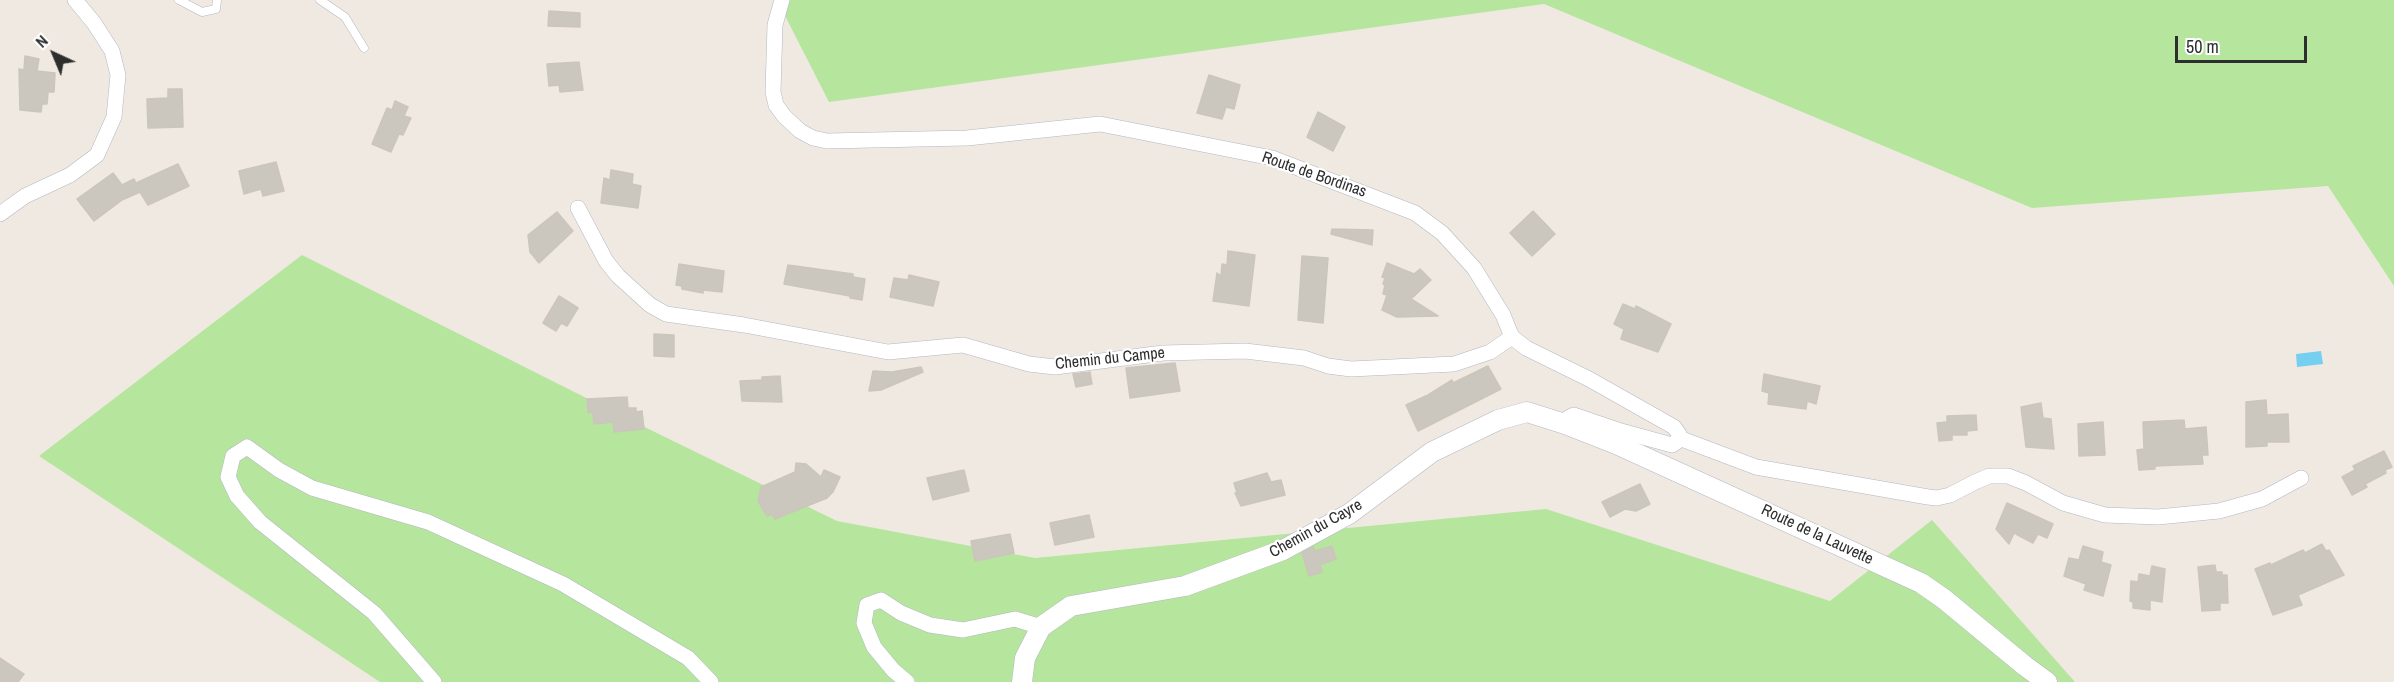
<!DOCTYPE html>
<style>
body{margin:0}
#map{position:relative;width:2394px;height:682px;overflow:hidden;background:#efe9e1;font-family:"Archivo Narrow",sans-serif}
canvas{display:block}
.north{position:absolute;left:24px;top:24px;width:60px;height:60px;-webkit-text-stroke:4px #fff;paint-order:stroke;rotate:316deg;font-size:16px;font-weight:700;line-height:24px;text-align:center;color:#2e2e2e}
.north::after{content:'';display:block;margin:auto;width:21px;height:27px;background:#2e2e2e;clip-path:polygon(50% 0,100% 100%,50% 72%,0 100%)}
.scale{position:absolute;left:2175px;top:36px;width:132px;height:27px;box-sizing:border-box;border:3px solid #2e2e2e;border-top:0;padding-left:8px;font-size:18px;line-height:21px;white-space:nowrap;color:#2e2e2e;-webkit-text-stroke:4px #fff;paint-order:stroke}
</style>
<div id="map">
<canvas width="2394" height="682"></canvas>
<div class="north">N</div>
<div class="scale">50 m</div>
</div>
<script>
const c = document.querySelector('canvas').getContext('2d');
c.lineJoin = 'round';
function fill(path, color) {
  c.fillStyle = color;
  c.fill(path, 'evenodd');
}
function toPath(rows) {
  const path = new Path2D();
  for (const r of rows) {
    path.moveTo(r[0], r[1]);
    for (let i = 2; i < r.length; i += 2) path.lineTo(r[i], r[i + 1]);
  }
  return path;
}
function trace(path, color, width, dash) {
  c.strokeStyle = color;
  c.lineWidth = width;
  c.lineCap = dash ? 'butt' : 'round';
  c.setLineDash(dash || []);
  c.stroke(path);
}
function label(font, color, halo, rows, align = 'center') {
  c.font = font + ' "Archivo Narrow",sans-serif';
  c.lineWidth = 4.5;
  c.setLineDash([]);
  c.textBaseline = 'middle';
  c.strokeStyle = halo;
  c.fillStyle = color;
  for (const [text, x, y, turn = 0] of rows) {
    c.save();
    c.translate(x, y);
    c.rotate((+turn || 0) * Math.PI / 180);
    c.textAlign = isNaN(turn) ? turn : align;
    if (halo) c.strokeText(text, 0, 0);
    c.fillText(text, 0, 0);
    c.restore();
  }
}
const green = toPath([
 [777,0,2394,0,2394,286,2328,186,2032,208,1544,4,829,102],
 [302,255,622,416,837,521,1035,558,1546,509,1830,601,1932,520,2075,682,380,682,39,456]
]);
const water = toPath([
 [2321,351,2323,364,2297,367,2296,354]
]);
const building = toPath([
 [549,11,580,13,580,27,548,26,549,11],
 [25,56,39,59,37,71,55,73,54,92,48,92,47,104,42,104,41,112,20,110,19,69,24,70,25,56],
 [579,62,583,90,560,92,559,85,549,86,547,64,579,62],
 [1209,75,1240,85,1234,109,1226,107,1222,119,1197,113,1209,75],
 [168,89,182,89,183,127,148,128,147,99,168,98,168,89],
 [395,101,408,107,404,116,411,118,403,135,399,134,391,152,372,144,387,108,392,110,395,101],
 [1318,112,1345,127,1333,151,1307,137,1318,112],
 [276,162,284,191,263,196,261,189,244,194,239,171,276,162],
 [178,164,189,186,148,205,140,192,122,200,94,221,77,199,113,173,122,185,134,179,136,183,178,164],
 [611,170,633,174,632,184,641,186,638,208,601,203,604,178,610,180,611,170],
 [1533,211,1555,234,1532,256,1510,233,1533,211],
 [557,212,573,231,539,263,530,252,528,235,557,212],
 [1332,229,1373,230,1372,245,1331,234,1332,229],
 [1228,251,1255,255,1249,306,1213,301,1217,273,1221,276,1222,264,1227,265,1228,251],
 [1302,256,1328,258,1323,323,1298,320,1302,256],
 [1387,263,1414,274,1420,269,1431,280,1411,299,1438,316,1397,317,1382,310,1387,295,1383,294,1385,285,1383,284,1385,278,1382,277,1387,263],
 [679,264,724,271,722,292,703,290,703,293,682,289,682,286,676,285,679,264],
 [788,265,853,274,853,277,865,279,862,300,850,298,850,296,784,284,788,265],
 [909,275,939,282,933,306,890,297,894,278,908,280,909,275],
 [559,296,578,308,567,326,561,323,556,331,543,323,559,296],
 [1623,304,1635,309,1636,306,1671,324,1658,352,1621,339,1624,329,1614,324,1623,304],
 [654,334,674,335,674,357,654,356,654,334],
 [1175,363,1180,391,1130,398,1126,368,1175,363],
 [1488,366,1501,389,1418,431,1406,405,1428,395,1452,380,1453,383,1488,366],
 [921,367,923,372,881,390,869,391,873,371,892,372,921,367],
 [1090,372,1092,384,1076,387,1073,374,1090,372],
 [1764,374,1820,386,1816,404,1807,401,1806,409,1768,404,1769,393,1762,391,1764,374],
 [780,376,782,402,742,401,740,381,762,380,762,377,780,376],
 [627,397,628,408,636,408,636,412,642,411,644,429,614,432,613,422,594,424,593,412,588,413,587,399,627,397],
 [2266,400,2267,415,2288,414,2289,442,2267,442,2267,446,2246,447,2246,402,2266,400],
 [2041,403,2043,418,2051,419,2054,449,2026,447,2021,407,2041,403],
 [1976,415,1977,430,1967,431,1967,435,1952,435,1952,440,1939,441,1937,423,1947,422,1947,416,1976,415],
 [2184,420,2185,429,2206,427,2208,455,2202,455,2203,464,2155,466,2155,469,2139,470,2137,450,2144,449,2143,422,2184,420],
 [2103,422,2105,455,2079,456,2078,424,2103,422],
 [2384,451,2392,467,2385,470,2386,473,2365,484,2367,487,2352,495,2342,477,2355,470,2353,466,2384,451],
 [796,463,806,464,821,477,824,470,840,477,833,492,827,498,775,519,772,514,767,516,758,501,761,487,795,472,796,463],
 [964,470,969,491,933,500,927,478,964,470],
 [1267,473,1271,482,1281,480,1285,495,1241,506,1235,493,1237,493,1234,483,1267,473],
 [1640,484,1650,504,1636,511,1625,509,1610,517,1602,502,1640,484],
 [2007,503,2053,524,2047,538,2038,534,2033,543,2014,533,2009,544,1996,529,2007,503],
 [1089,515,1094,537,1055,545,1050,523,1089,515],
 [1010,534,1014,553,975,561,971,541,1010,534],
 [2322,544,2326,551,2329,550,2344,575,2298,595,2302,605,2273,615,2255,569,2270,563,2271,565,2303,550,2305,553,2322,544],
 [1332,546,1336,559,1320,565,1322,572,1309,576,1302,553,1313,547,1315,551,1332,546],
 [2083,546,2103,552,2101,562,2111,565,2103,596,2084,590,2086,584,2064,576,2069,558,2079,560,2083,546],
 [2215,565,2216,572,2222,572,2222,575,2227,575,2228,603,2220,603,2220,610,2202,611,2198,567,2215,565],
 [2152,566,2165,569,2162,602,2150,600,2150,610,2133,608,2133,602,2130,601,2131,581,2138,582,2139,574,2150,576,2152,566],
 [0,658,24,674,18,682,0,682,0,658]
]);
const service = toPath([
 [179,0,202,12,216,9,217,0],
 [320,0,345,17,364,48]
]);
const minor = toPath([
 [782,0,775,25,773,92,776,105,784,116,800,131,813,138,827,141,967,138,1100,124,1272,158,1415,213,1442,233,1474,268,1503,315,1512,337,1526,348,1589,379,1674,427,1679,434,1678,441,1672,445,1621,431,1574,415,1568,418,1565,424],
 [578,208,606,261,618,276,650,305,666,314,744,325,888,352,963,345,1029,364,1055,367,1163,353,1245,351,1304,358,1328,366,1351,369,1454,364,1490,352,1512,337],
 [0,214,25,196,70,175,97,155,114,117,118,75,112,51,94,23,75,0],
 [1679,438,1756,467,1928,497,1937,498,1950,495,1975,482,1989,476,2008,476,2026,483,2063,503,2105,515,2158,517,2219,511,2262,499,2301,478],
 [434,682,374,613,260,522,237,496,228,477,233,456,247,447,279,470,312,488,428,522,563,584,688,658,711,682],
 [907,682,893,670,874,647,864,623,867,605,881,600,901,613,930,625,963,630,1015,619,1041,627]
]);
const tertiary = toPath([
 [1022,682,1025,658,1041,627,1071,606,1185,586,1283,550,1349,514,1432,452,1498,420,1527,412,1565,424,1616,444,1921,583,1944,599,2025,666,2047,682]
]);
const streetNames = [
 ["Route de Bordinas",1314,175,19],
 ["Chemin du Campe",1110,359,-6],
 ["Chemin du Cayre",1316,529,-29],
 ["Route de la Lauvette",1817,535,25]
];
fill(green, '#b6e59e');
fill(water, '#75cff0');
fill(building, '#cbc7bf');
trace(building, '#cbc5ba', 1.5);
trace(service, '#b4b7c1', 9);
trace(minor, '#b4b7c1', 16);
trace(tertiary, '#b4b7c1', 21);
trace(service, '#fff', 8);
trace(minor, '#fff', 15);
trace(tertiary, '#fff', 20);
label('16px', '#2e2e2e', '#fff', streetNames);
</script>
